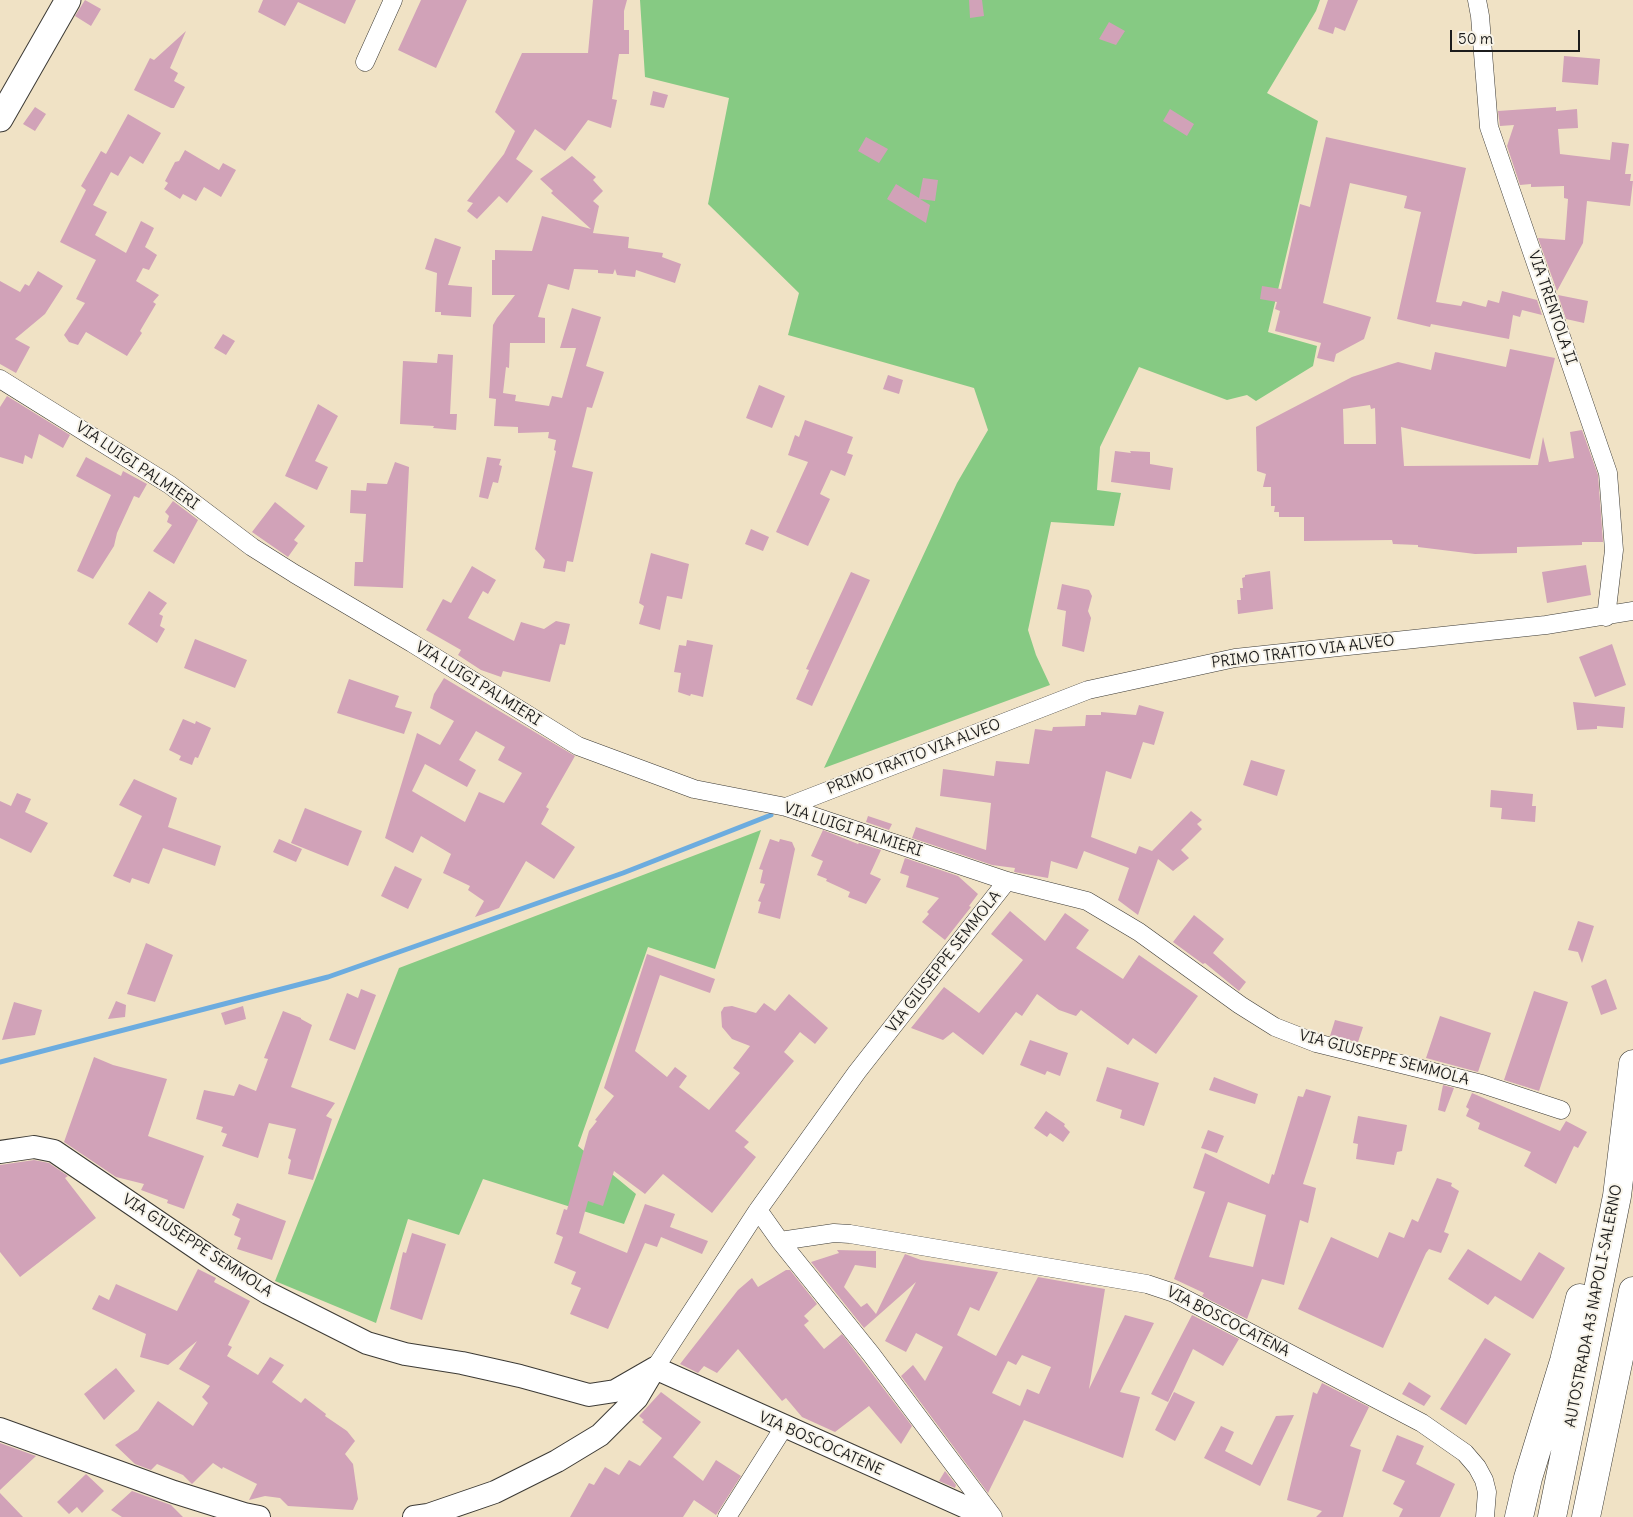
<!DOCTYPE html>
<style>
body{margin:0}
#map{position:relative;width:1633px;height:1517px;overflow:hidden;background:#f0e2c5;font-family:Delius,sans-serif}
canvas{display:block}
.scale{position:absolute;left:1450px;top:30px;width:130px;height:22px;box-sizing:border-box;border:2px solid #1c1c1c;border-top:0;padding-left:6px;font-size:15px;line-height:18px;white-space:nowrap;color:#1c1c1c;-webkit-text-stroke:4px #f7f3e8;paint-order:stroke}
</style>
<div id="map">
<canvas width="1633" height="1517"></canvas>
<div class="scale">50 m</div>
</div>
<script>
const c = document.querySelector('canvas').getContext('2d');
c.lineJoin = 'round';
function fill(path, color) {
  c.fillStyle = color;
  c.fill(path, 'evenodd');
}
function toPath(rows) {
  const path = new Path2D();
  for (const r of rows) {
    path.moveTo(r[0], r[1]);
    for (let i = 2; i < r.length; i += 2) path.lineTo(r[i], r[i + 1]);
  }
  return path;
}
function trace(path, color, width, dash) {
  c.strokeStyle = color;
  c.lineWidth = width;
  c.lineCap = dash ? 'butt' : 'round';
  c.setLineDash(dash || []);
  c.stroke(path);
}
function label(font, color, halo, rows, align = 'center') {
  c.font = font + ' Delius,sans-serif';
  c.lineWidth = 4;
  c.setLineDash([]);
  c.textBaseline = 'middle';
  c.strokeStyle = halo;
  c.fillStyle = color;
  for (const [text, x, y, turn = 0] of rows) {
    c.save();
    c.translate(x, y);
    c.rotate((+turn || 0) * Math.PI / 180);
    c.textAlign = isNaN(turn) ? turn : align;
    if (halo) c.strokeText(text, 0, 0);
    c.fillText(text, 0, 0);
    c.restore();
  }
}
const green = toPath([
 [640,0,1320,0,1316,11,1267,93,1318,121,1268,332,1317,346,1313,366,1256,401,1247,395,1227,400,1139,367,1100,447,1097,490,1121,493,1114,526,1051,522,1028,630,1036,655,1050,685,824,768,957,483,988,430,974,388,788,335,799,293,708,204,729,98,645,77],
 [761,830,715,969,648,947,578,1146,636,1194,624,1224,483,1179,459,1235,408,1219,376,1323,275,1281,399,968]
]);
const stream = toPath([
 [0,1062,328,977,623,873,771,815]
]);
const building = toPath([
 [85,0,101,9,91,26,75,16],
 [263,0,356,0,345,24,298,2,285,26,258,12],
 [421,0,467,0,436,68,398,50],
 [593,0,627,0,624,11,624,30,629,30,629,54,619,54,612,99,617,100,611,128,588,120,565,151,535,129,516,159,533,171,507,203,499,196,477,219,467,211,473,203,467,201,504,154,515,131,495,112,522,53,588,53],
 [969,0,982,0,984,16,970,18],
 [1328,0,1358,0,1345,31,1335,27,1333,34,1318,29],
 [1109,22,1125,31,1116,45,1099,39],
 [186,31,170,68,178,73,174,81,185,87,174,108,171,108,134,90,150,58,154,60],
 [1564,56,1600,59,1598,85,1562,82],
 [653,91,668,95,664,108,650,105],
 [35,107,46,114,35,131,23,124],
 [1556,107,1556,111,1577,109,1578,128,1558,129,1560,154,1610,160,1612,142,1629,144,1625,174,1631,174,1630,181,1633,181,1630,206,1587,201,1583,243,1557,291,1538,238,1565,240,1568,199,1564,198,1564,186,1531,187,1531,184,1520,185,1507,146,1514,125,1500,126,1498,111],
 [1170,109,1194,124,1187,136,1163,121],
 [128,114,161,133,143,164,130,156,118,176,111,172,93,205,107,212,95,235,126,253,141,221,154,228,145,247,157,255,149,270,143,268,136,281,159,295,153,302,156,304,140,331,142,333,127,356,86,332,78,345,69,342,64,335,85,303,76,299,96,260,60,242,86,190,81,186,101,151,106,154],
 [866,137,888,149,879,163,858,151],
 [1326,137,1466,168,1436,302,1461,306,1463,301,1486,307,1488,300,1499,303,1502,291,1537,300,1542,315,1522,310,1520,317,1513,315,1509,339,1431,324,1430,327,1397,319,1421,212,1404,208,1407,196,1350,183,1323,303,1371,317,1364,339,1336,354,1334,362,1317,358,1321,343,1275,331,1280,311,1275,309,1277,302,1260,299,1262,286,1281,289,1300,204,1310,207],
 [185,150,219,170,223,163,236,170,221,197,204,187,196,201,183,194,180,199,164,189,168,183,165,181,175,162,179,161],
 [572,156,596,177,593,180,603,191,593,201,599,206,593,233,629,237,628,248,663,253,662,257,681,264,675,283,636,270,635,277,617,275,615,269,613,274,598,273,598,270,574,269,569,290,548,284,538,317,545,318,545,343,510,343,509,368,506,367,503,393,516,395,515,401,549,406,552,396,562,398,576,348,560,348,572,308,601,317,586,366,604,372,592,408,587,407,572,467,593,472,573,562,567,561,565,572,543,568,545,560,535,549,556,451,554,450,556,440,548,438,549,432,518,433,518,427,494,426,496,399,489,398,493,325,497,318,515,295,492,295,492,260,495,260,495,250,532,251,542,216,591,229,551,193,553,191,540,179],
 [923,178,938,180,935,201,920,199,930,205,926,223,887,199,896,184,919,198],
 [435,238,461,247,448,285,472,287,471,317,441,315,441,312,435,312,437,273,425,269],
 [38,271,63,286,45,314,15,339,30,347,16,373,0,364,0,281,20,292,25,284,29,286],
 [1558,295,1588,301,1584,323,1566,319],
 [223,334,235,341,226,355,214,348],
 [1510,349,1555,358,1530,459,1401,427,1404,466,1538,465,1543,437,1549,462,1574,458,1570,432,1582,430,1598,475,1603,542,1582,542,1582,545,1517,547,1517,553,1475,554,1418,547,1418,545,1393,544,1392,540,1304,541,1304,517,1279,517,1279,512,1274,512,1275,506,1271,506,1271,487,1263,487,1266,474,1257,471,1256,427,1352,377,1398,362,1431,370,1435,352,1506,367],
 [1370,405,1371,409,1375,408,1376,444,1344,444,1343,409],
 [438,354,453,355,450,414,457,414,456,430,433,428,434,426,400,424,403,361,437,363],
 [888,375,903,380,899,394,883,389],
 [759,385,785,396,772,428,746,418],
 [7,396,70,435,63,448,39,434,32,459,25,455,23,464,0,457,0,407],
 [318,404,338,416,315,461,328,467,317,490,285,476],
 [805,420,853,437,847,453,853,455,845,476,831,470,820,494,830,499,808,546,776,532,808,462,788,455,795,435,799,437],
 [1115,451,1131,453,1130,451,1150,452,1150,464,1173,468,1170,490,1111,482],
 [86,457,121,476,123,471,147,484,139,498,134,496,117,533,114,546,93,579,77,571,111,495,76,476],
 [487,457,501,459,499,465,502,466,498,483,493,482,488,499,479,497],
 [395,462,409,467,403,588,354,586,355,562,363,562,366,514,350,513,351,490,366,491,367,483,387,484],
 [173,501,198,520,174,564,153,551,172,525,167,522,169,516,165,512],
 [275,502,305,526,294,540,298,543,288,557,252,532],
 [751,529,769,537,763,551,745,544],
 [651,553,689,564,682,599,667,596,660,630,639,624,644,606,639,603],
 [1586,565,1591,595,1547,603,1542,572],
 [472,566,496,580,488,594,483,591,468,618,514,641,521,622,544,629,556,621,570,624,565,645,560,644,550,682,503,671,501,677,481,670,458,655,461,650,426,630,443,599,451,603],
 [1270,571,1273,609,1238,614,1237,600,1241,600,1240,588,1243,588,1242,578,1245,577,1245,575],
 [851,572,870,580,812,706,796,699,809,670,806,669],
 [1062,584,1089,590,1092,596,1088,611,1091,618,1084,652,1062,646,1066,611,1057,609],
 [149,591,167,603,159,614,163,616,160,626,165,629,157,643,128,624],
 [195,639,247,660,235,688,184,668],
 [687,640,713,645,703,697,691,694,690,696,678,692,681,673,674,672,679,645,686,646],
 [1612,644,1626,685,1595,697,1579,657],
 [444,678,575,756,546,807,549,809,541,824,575,847,554,879,526,861,499,908,475,917,484,901,468,890,470,886,443,873,451,854,421,836,413,853,385,838,417,733,440,745,454,721,430,708,434,694],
 [476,731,505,747,498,760,522,773,504,803,479,792,465,822,412,791,425,764,467,787,476,770,459,760],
 [349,679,399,696,395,707,412,712,404,734,337,713],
 [1573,702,1625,707,1623,728,1597,726,1597,729,1577,730],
 [1139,705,1164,712,1154,745,1143,742,1131,779,1106,771,1091,837,1136,854,1139,846,1152,851,1191,811,1202,820,1197,824,1202,829,1181,850,1189,858,1173,871,1158,859,1138,915,1118,900,1129,868,1084,851,1077,869,1051,861,1048,878,1014,872,1015,868,992,865,912,838,916,827,986,850,991,803,940,796,943,769,994,776,996,761,1029,764,1035,729,1052,731,1053,727,1085,726,1086,715,1101,715,1101,712,1136,715],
 [183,719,195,724,196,721,211,728,198,758,195,757,192,765,179,760,181,756,169,750],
 [1251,760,1285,770,1277,796,1243,785],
 [134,779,177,798,168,827,221,846,215,866,163,848,149,884,132,878,130,883,113,876,142,816,119,805],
 [1491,790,1533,794,1532,806,1536,806,1535,822,1501,819,1502,808,1490,807],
 [17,793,31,799,25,812,48,823,31,853,0,838,0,801,11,806],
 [305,808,362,831,348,866,291,843],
 [868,816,892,824,889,830,866,822],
 [823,830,858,844,859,843,881,850,870,874,881,879,866,904,848,897,850,892,826,881,827,879,817,875,823,861,811,856],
 [279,839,302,849,296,862,273,852],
 [770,839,779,842,780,839,792,842,795,849,780,919,758,913,761,902,758,901,765,884,760,883,763,870,759,869],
 [905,858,958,876,978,894,969,906,971,907,945,940,922,922,929,914,927,912,939,898,906,887,909,876,900,873],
 [395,866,422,879,408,909,381,896],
 [1010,911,1045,941,1065,913,1089,930,1076,948,1123,979,1139,955,1198,996,1156,1054,1133,1038,1128,1045,1081,1010,1076,1016,1059,1010,1037,994,1022,1016,1016,1012,983,1055,953,1032,943,1040,911,1028,944,987,979,1013,1023,960,991,934],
 [1194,915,1224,939,1213,953,1246,982,1239,991,1205,963,1203,964,1173,942],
 [1578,921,1594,926,1582,963,1578,952,1568,950],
 [146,943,173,955,155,1002,127,994],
 [647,954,715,979,710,993,660,975,635,1051,667,1077,675,1067,687,1076,679,1087,709,1110,740,1073,733,1068,750,1046,732,1039,722,1027,721,1012,724,1007,732,1006,756,1013,764,1003,775,1011,789,994,828,1028,815,1044,800,1032,784,1052,794,1061,735,1131,749,1142,744,1147,756,1157,712,1213,663,1174,645,1194,614,1171,603,1206,588,1201,579,1233,627,1253,645,1204,675,1214,670,1227,708,1241,702,1254,661,1237,657,1247,645,1243,608,1329,570,1314,581,1288,571,1284,576,1272,554,1263,563,1237,556,1234,564,1209,567,1210,589,1131,597,1121,595,1120,614,1096,604,1088],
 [1606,979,1617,1009,1601,1015,1591,986],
 [361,989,376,995,355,1050,329,1040,347,993,358,998],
 [1534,991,1568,1002,1539,1091,1504,1080],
 [116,1001,126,1005,125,1017,108,1019],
 [14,1002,42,1010,35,1035,2,1040],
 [243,1006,246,1019,225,1025,221,1013],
 [283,1011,301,1018,301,1019,312,1025,291,1087,335,1103,326,1116,332,1119,313,1180,288,1174,291,1160,288,1158,296,1129,269,1123,258,1158,222,1146,227,1134,221,1132,223,1127,196,1119,204,1090,234,1096,239,1084,256,1091,268,1059,264,1058],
 [1440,1016,1491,1033,1478,1072,1426,1058],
 [1335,1020,1363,1027,1358,1042,1330,1036],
 [1030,1040,1068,1053,1060,1076,1047,1071,1045,1075,1020,1065],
 [94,1057,113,1065,167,1079,148,1136,204,1156,184,1209,167,1203,168,1200,141,1190,144,1184,116,1177,64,1142],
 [1107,1067,1159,1083,1144,1126,1120,1118,1122,1110,1096,1101],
 [1214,1077,1258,1094,1255,1104,1209,1090],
 [1443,1085,1454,1088,1445,1112,1438,1110],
 [1306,1089,1331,1096,1303,1184,1316,1188,1308,1223,1300,1220,1284,1285,1262,1279,1247,1319,1202,1296,1204,1293,1174,1279,1205,1192,1193,1188,1205,1153,1269,1184,1272,1174,1274,1175,1298,1096,1303,1097],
 [1228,1202,1266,1215,1253,1267,1209,1257],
 [1472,1093,1560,1131,1566,1121,1587,1132,1578,1148,1574,1146,1556,1184,1524,1166,1531,1152,1478,1129,1480,1123,1466,1116,1469,1109,1466,1107],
 [1046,1111,1065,1124,1064,1126,1070,1132,1063,1142,1050,1133,1047,1137,1034,1128],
 [1358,1116,1407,1125,1402,1151,1397,1152,1394,1165,1356,1159,1358,1144,1353,1143],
 [1208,1130,1224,1136,1217,1153,1201,1148],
 [34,1160,49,1163,68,1176,65,1178,96,1218,20,1277,0,1252,0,1165],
 [1437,1178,1452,1183,1451,1186,1459,1191,1444,1232,1449,1234,1441,1253,1429,1249,1426,1253,1383,1348,1298,1309,1331,1237,1378,1258,1389,1232,1404,1238,1412,1219,1418,1222],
 [237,1203,286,1221,272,1260,237,1249,241,1238,234,1235,240,1219,232,1215],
 [412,1233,446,1244,422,1320,390,1309,403,1252,406,1253],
 [1468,1249,1521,1281,1539,1252,1565,1268,1533,1319,1495,1296,1488,1305,1448,1279],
 [837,1250,876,1251,876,1268,855,1265,844,1287,861,1307,867,1303,876,1314,905,1254,921,1260,998,1272,979,1311,970,1307,957,1335,996,1356,1038,1277,1105,1289,1089,1389,1125,1315,1154,1323,1120,1392,1140,1397,1123,1458,1024,1420,988,1493,901,1376,913,1365,925,1381,943,1347,916,1333,906,1352,885,1341,916,1282,864,1328,811,1262,839,1253],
 [1022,1355,1051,1367,1039,1394,1027,1389,1020,1406,992,1393,1008,1361,1016,1365],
 [198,1269,216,1278,214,1282,250,1301,228,1345,232,1347,227,1356,258,1375,270,1357,284,1365,272,1382,301,1403,305,1398,326,1414,325,1416,347,1431,355,1441,345,1454,353,1464,358,1499,353,1510,288,1506,280,1498,265,1496,249,1500,257,1484,223,1467,222,1469,213,1463,192,1484,183,1475,157,1464,151,1470,135,1464,115,1445,138,1430,158,1401,193,1426,208,1403,202,1397,210,1386,179,1369,197,1341,168,1365,140,1357,146,1334,92,1309,99,1295,109,1300,116,1284,177,1311],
 [786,1270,790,1270,817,1304,804,1316,809,1321,804,1325,824,1349,842,1334,912,1426,901,1444,869,1406,835,1432,802,1417,786,1398,782,1401,738,1349,717,1373,704,1366,698,1373,680,1364,738,1290,752,1278,758,1287],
 [1192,1315,1239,1339,1223,1366,1193,1349,1168,1402,1151,1394],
 [1485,1338,1511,1354,1466,1425,1440,1409],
 [116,1368,135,1391,104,1420,84,1394],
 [1409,1382,1431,1396,1424,1406,1402,1394],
 [1322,1383,1369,1407,1350,1446,1361,1450,1343,1517,1316,1517,1322,1511,1287,1500,1313,1392,1317,1394],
 [661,1392,701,1422,673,1457,703,1481,716,1460,741,1476,716,1515,694,1500,683,1517,570,1517,589,1483,594,1485,605,1467,619,1475,629,1460,640,1466,662,1438,642,1422,644,1420,639,1416],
 [1174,1392,1195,1402,1175,1441,1155,1430],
 [1294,1415,1260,1486,1204,1458,1221,1426,1234,1432,1225,1451,1252,1465,1276,1416],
 [1397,1435,1424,1446,1416,1464,1455,1484,1440,1517,1399,1517,1403,1509,1393,1504,1405,1481,1382,1471],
 [0,1443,36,1456,0,1490],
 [945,1471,956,1485,955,1488,939,1481],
 [86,1474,104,1491,82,1513,77,1507,69,1514,57,1502],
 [132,1491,171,1505,183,1517,122,1517,111,1510],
 [0,1493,23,1517,0,1517]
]);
const minor = toPath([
 [1477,0,1480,16,1489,127,1608,473,1614,550,1606,617],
 [365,62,393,0],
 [0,379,170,485,252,547,295,574,412,643,578,746,694,789,786,807,1007,881,1087,901,1139,932,1240,1005,1275,1027,1316,1043,1482,1084,1561,1110],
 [786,807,1088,690,1235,658,1546,625,1633,611],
 [758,1210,780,1241,871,1354,993,1517],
 [780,1241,834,1233,850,1234,1147,1284,1174,1293,1422,1423,1465,1453,1477,1467,1484,1480,1487,1492,1485,1517],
 [655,1368,758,1210,857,1072,1007,881],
 [727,1517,784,1427]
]);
const tertiary = toPath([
 [0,1152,34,1147,54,1151,217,1262,268,1293,367,1343,405,1354,462,1363,520,1376,589,1395,615,1391,655,1368],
 [655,1368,988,1517],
 [0,1429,174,1492,244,1514,259,1517],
 [414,1517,428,1515,495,1492,557,1461,600,1435,637,1398,653,1371]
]);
const secondary = toPath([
 [0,119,68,0]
]);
const motorway = toPath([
 [1519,1517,1528,1478,1564,1361,1580,1298],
 [1552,1517,1617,1196,1633,1064],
 [1586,1517,1633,1291]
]);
const streetNames = [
 ["VIA TRENTOLA II",1552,308,71],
 ["VIA LUIGI PALMIERI",137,466,34],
 ["PRIMO TRATTO VIA ALVEO",1303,652,-7],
 ["VIA LUIGI PALMIERI",478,684,32],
 ["PRIMO TRATTO VIA ALVEO",914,757,-21],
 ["VIA LUIGI PALMIERI",853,830,18],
 ["VIA GIUSEPPE SEMMOLA",944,962,-52],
 ["VIA GIUSEPPE SEMMOLA",1384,1058,15],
 ["VIA GIUSEPPE SEMMOLA",197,1246,33],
 ["AUTOSTRADA A3 NAPOLI-SALERNO",1594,1306,-79],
 ["VIA BOSCOCATENA",1228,1322,27],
 ["VIA BOSCOCATENE",821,1444,24]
];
fill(green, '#86ca83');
trace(stream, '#6cacdf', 5);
fill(building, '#d1a2b8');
trace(minor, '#3c3a35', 19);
trace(tertiary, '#3c3a35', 24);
trace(secondary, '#3c3a35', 27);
trace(motorway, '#3c3a35', 29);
trace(minor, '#fff', 18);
trace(tertiary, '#fff', 22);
trace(secondary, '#fff', 25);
trace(motorway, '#fff', 28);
label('15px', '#1c1c1c', '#f7f3e8', streetNames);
</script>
